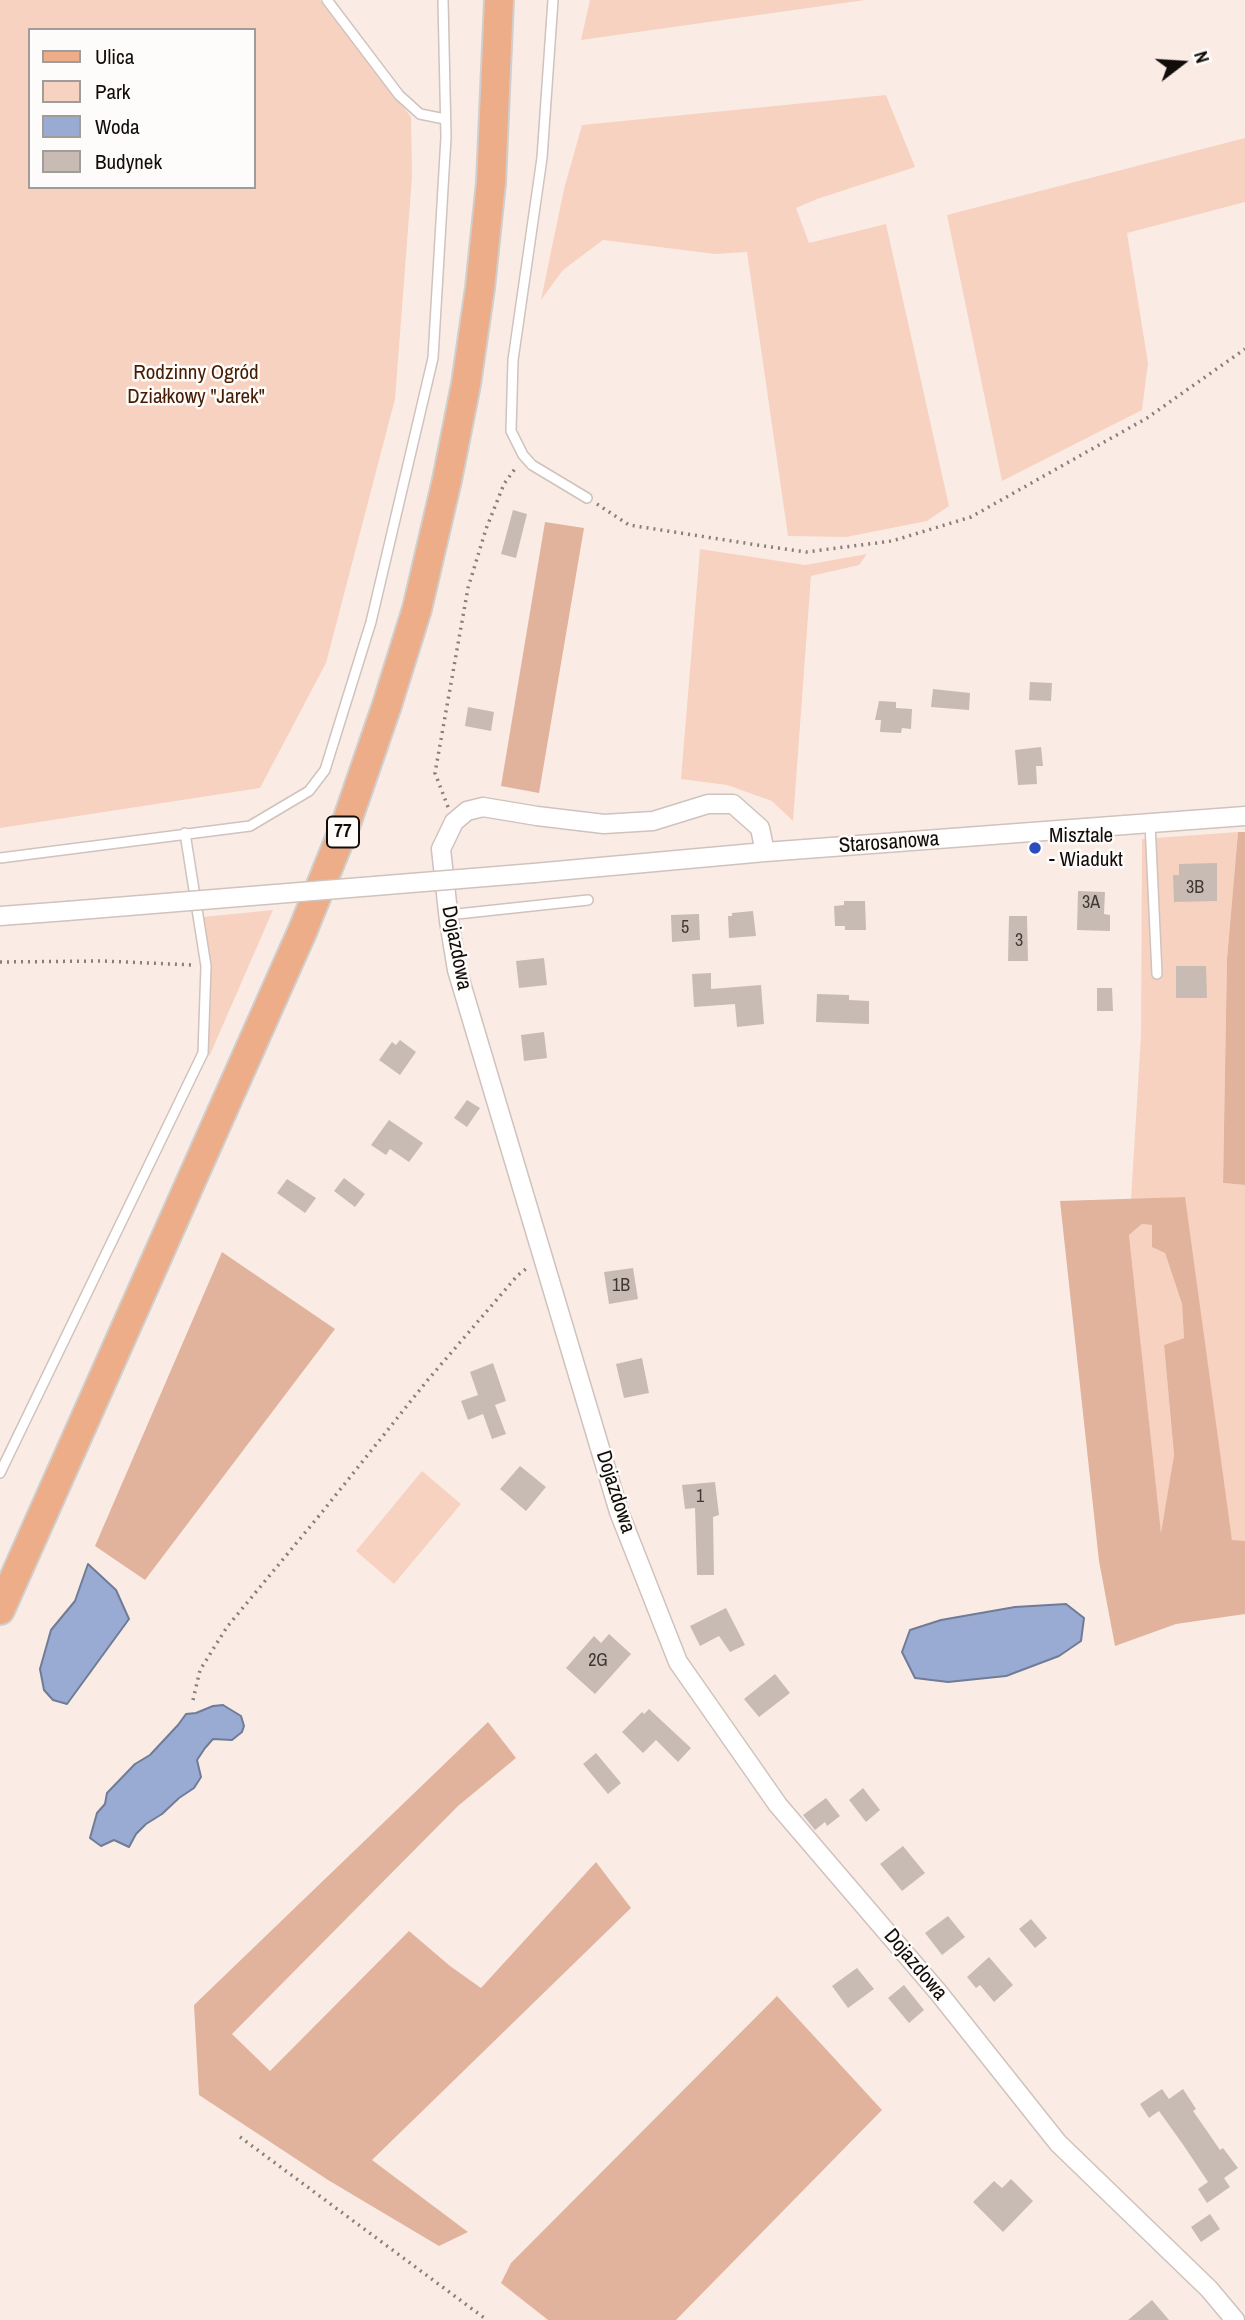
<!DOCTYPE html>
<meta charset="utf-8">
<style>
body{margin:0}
#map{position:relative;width:1245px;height:2320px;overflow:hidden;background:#faece5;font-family:"Archivo Narrow",sans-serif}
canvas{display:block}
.legend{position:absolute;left:28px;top:28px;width:228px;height:161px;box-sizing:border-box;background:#fefcfa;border:2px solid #a09c9a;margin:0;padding:9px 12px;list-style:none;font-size:21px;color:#120d0b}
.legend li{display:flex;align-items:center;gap:14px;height:35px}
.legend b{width:35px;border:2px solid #a09c9a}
.north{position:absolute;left:1147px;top:28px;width:70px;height:70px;-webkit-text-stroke:5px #fefcfa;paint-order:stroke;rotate:73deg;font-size:19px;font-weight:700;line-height:28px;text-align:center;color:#120d0b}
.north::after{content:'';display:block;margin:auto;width:24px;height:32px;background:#120d0b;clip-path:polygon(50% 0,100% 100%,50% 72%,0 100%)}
</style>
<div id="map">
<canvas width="1245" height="2320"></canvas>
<ul class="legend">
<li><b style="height:9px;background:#edad89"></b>Ulica</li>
<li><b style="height:19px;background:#f7d2c1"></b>Park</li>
<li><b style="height:19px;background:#99abd3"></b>Woda</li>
<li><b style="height:19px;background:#c8bbb4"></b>Budynek</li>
</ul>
<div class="north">N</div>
</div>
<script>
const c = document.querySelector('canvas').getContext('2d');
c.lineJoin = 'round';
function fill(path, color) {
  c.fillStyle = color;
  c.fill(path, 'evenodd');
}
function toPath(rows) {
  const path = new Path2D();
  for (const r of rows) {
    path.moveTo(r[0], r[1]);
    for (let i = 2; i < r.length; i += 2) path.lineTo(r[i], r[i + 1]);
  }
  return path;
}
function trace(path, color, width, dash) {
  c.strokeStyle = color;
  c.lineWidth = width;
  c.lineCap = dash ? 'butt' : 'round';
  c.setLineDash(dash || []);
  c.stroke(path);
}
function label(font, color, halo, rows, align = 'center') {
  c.font = font + ' "Archivo Narrow",sans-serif';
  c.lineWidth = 5;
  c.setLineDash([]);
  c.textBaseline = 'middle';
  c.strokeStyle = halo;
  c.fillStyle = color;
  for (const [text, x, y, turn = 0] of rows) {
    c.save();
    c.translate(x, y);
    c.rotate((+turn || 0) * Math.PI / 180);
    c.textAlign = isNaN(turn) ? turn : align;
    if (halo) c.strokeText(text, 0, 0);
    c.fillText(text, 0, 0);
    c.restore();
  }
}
const green = toPath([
 [0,0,320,0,411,117,412,177,395,399,326,663,260,788,0,828],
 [30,30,254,30,254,187,30,187],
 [590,0,865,0,581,40],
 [886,95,915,167,817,199,796,208,809,243,886,224,949,506,927,521,846,537,788,536,747,252,715,254,603,240,563,270,541,300,564,189,582,125],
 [1245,138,1245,202,1127,233,1148,363,1142,410,1002,481,947,215],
 [700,549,805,565,867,554,859,565,811,576,793,821,772,801,727,785,681,779],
 [1238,832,1227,959,1223,1183,1245,1185,1245,1541,1232,1541,1184,1197,1131,1200,1141,1035,1142,839],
 [273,910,209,1057,208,1037,211,968,203,917],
 [1142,1224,1152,1225,1165,1253,1182,1304,1184,1338,1164,1345,1174,1455,1161,1536,1129,1235],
 [422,1471,461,1504,394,1584,356,1551]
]);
const forest = toPath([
 [545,522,584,528,539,793,501,786],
 [1238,832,1245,832,1245,1185,1223,1183,1227,959],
 [1185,1197,1232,1540,1245,1541,1245,1614,1176,1624,1115,1646,1099,1561,1060,1201],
 [1142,1224,1152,1225,1152,1247,1165,1253,1182,1304,1184,1338,1164,1345,1174,1455,1161,1533,1129,1235],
 [222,1252,335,1329,145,1580,95,1546],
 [488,1722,516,1758,458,1806,232,2034,270,2071,409,1931,450,1966,481,1988,596,1862,631,1908,372,2160,468,2232,439,2246,328,2180,199,2095,194,2005],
 [777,1996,882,2110,676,2320,548,2320,501,2283,511,2263]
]);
const water = toPath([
 [88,1564,116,1590,129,1619,67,1704,53,1700,44,1690,40,1669,51,1630,75,1601,88,1564],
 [1066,1604,1084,1618,1081,1641,1059,1656,1006,1676,948,1682,915,1678,902,1652,910,1630,941,1620,1015,1607,1066,1604],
 [223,1705,241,1716,244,1726,242,1732,232,1740,213,1739,205,1748,197,1760,201,1777,194,1788,179,1798,162,1814,146,1824,136,1834,129,1847,114,1840,101,1846,90,1838,97,1813,105,1804,107,1793,135,1764,150,1755,178,1725,186,1714,196,1713,213,1706,223,1705]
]);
const building = toPath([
 [513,510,527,514,516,558,501,554],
 [1030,682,1052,683,1051,701,1029,700],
 [933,689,970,693,969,710,931,707],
 [879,701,896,702,896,708,912,709,911,729,902,728,901,733,880,732,881,720,875,720],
 [468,707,494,712,491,731,465,726],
 [1041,747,1043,766,1036,766,1037,784,1018,785,1015,750],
 [1217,863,1217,901,1174,902,1173,875,1179,875,1179,864],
 [1078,891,1105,892,1104,914,1110,915,1110,931,1077,930],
 [844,901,865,901,866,930,845,930,845,926,835,926,834,906,844,905],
 [753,911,756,936,729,938,728,916,732,916,732,913],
 [699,914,700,940,672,942,671,915],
 [1009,916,1027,916,1028,961,1008,961],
 [544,958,547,985,519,988,516,961],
 [1176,966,1206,966,1207,998,1176,998],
 [711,973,711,989,761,985,764,1024,737,1027,735,1004,694,1007,692,974],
 [1097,988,1112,988,1113,1011,1097,1011],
 [817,994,849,995,849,1000,869,1001,869,1024,816,1022],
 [544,1032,547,1058,524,1061,521,1035],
 [400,1040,416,1052,400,1075,379,1060,392,1042,396,1045],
 [467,1100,480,1108,467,1127,454,1118],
 [389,1120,423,1143,409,1162,390,1149,386,1155,371,1145],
 [344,1178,365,1194,355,1207,334,1191],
 [287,1179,316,1198,305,1213,277,1193],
 [633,1268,638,1299,609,1304,604,1272],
 [642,1358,649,1393,624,1398,616,1364],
 [493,1363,506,1401,495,1405,506,1434,492,1439,483,1414,468,1420,461,1401,478,1395,470,1372],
 [520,1466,546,1487,526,1511,500,1489],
 [715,1482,719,1515,713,1517,714,1575,697,1575,695,1508,685,1509,682,1485],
 [726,1608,745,1645,730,1652,719,1636,700,1646,690,1626],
 [609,1634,631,1654,595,1694,566,1668,594,1636,601,1643],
 [775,1674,790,1693,759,1717,744,1699],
 [649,1709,691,1748,678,1762,656,1740,643,1753,622,1732,642,1712,644,1714],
 [596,1753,621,1783,608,1794,583,1764],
 [863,1788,880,1810,866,1822,849,1800],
 [826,1798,840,1816,827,1826,825,1822,815,1830,803,1815],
 [903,1846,925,1873,902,1891,880,1864],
 [948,1916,965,1937,942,1955,925,1933],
 [1031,1919,1047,1938,1035,1948,1019,1929],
 [989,1957,1013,1985,994,2002,980,1985,976,1988,967,1977],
 [857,1968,874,1989,848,2008,832,1986],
 [904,1985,924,2010,909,2023,888,1998],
 [1162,2089,1169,2099,1183,2089,1196,2109,1193,2111,1207,2131,1220,2150,1223,2148,1238,2168,1224,2178,1230,2187,1207,2203,1198,2189,1208,2182,1184,2146,1159,2111,1149,2118,1140,2104],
 [1011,2179,1033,2201,1003,2232,973,2202,994,2181,1002,2188],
 [1210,2214,1220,2229,1201,2242,1191,2227],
 [1152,2300,1169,2320,1128,2320]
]);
const path = toPath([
 [597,504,629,525,764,546,806,552,892,541,971,517,1147,418,1245,349],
 [448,807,435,773,468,588,486,529,504,484,517,466],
 [0,962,103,961,193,965],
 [193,1700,200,1670,227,1627,323,1511,426,1382,517,1276,527,1268],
 [240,2137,487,2320]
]);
const lane = toPath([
 [327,0,399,95,420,114,445,119],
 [553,0,542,158,513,360,511,431,523,455,532,465,587,498],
 [1150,823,1157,974],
 [0,858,250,826,309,791,325,770,371,622,433,358,446,137,443,0],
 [448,915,588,900],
 [0,1473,203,1053,206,966,185,833]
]);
const street = toPath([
 [765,852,760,828,733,804,708,804,653,821,604,824,537,816,483,807,467,811,454,822,441,849,449,921,457,970,619,1512,678,1662,778,1805,938,1992,1058,2143,1209,2289,1235,2320],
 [534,873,765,852,1245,816],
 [0,916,67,911]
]);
const primary = toPath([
 [0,1610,302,932,347,821,387,705,417,609,447,480,466,384,480,288,491,183,499,0]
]);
const streetBridge = toPath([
 [67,911,534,873]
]);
const markers = [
 [1035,848,7,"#2d4cbc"]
];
const numberNames = [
 ["3B",1195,888],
 ["3A",1091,903],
 ["5",685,928],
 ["3",1019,941],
 ["1B",621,1286],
 ["1",700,1497],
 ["2G",598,1661]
];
const shields = [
 [343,832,32]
];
const shieldNames = [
 ["77",343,832]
];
const parkNames = [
 ["Rodzinny Ogród",196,373],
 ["Działkowy \"Jarek\"",196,397]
];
const poiNames = [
 ["Misztale",1049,836],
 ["- Wiadukt",1049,860]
];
const streetNames = [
 ["Starosanowa",889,843,-4],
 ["Dojazdowa",456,948,79],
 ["Dojazdowa",615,1492,72],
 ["Dojazdowa",915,1965,50]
];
fill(green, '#f7d2c1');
fill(forest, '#e1b39c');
fill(water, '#99abd3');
trace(water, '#707c97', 2);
fill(building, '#c8bbb4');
trace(lane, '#d0c2bc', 12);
trace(street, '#d0c2bc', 21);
trace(primary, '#d0cfce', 32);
trace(path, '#887f7a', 3.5, [2, 5]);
trace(lane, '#fff', 9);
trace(street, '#fff', 18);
trace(primary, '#edad89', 28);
trace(streetBridge, '#d0c2bc', 21, []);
trace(streetBridge, '#fff', 18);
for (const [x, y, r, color] of markers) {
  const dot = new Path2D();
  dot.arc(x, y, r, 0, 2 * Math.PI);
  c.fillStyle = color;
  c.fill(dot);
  trace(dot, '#fefcfa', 2.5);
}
label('18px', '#403835', null, numberNames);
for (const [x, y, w] of shields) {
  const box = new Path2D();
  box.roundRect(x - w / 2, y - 15.5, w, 31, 5);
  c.fillStyle = '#fefcfa';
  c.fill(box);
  trace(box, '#120d0b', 2);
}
label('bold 19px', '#120d0b', null, shieldNames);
label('21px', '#461c02', '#fefcfa', parkNames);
label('21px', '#120d0b', '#fefcfa', poiNames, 'left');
label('21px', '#120d0b', '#fefcfa', streetNames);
</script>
